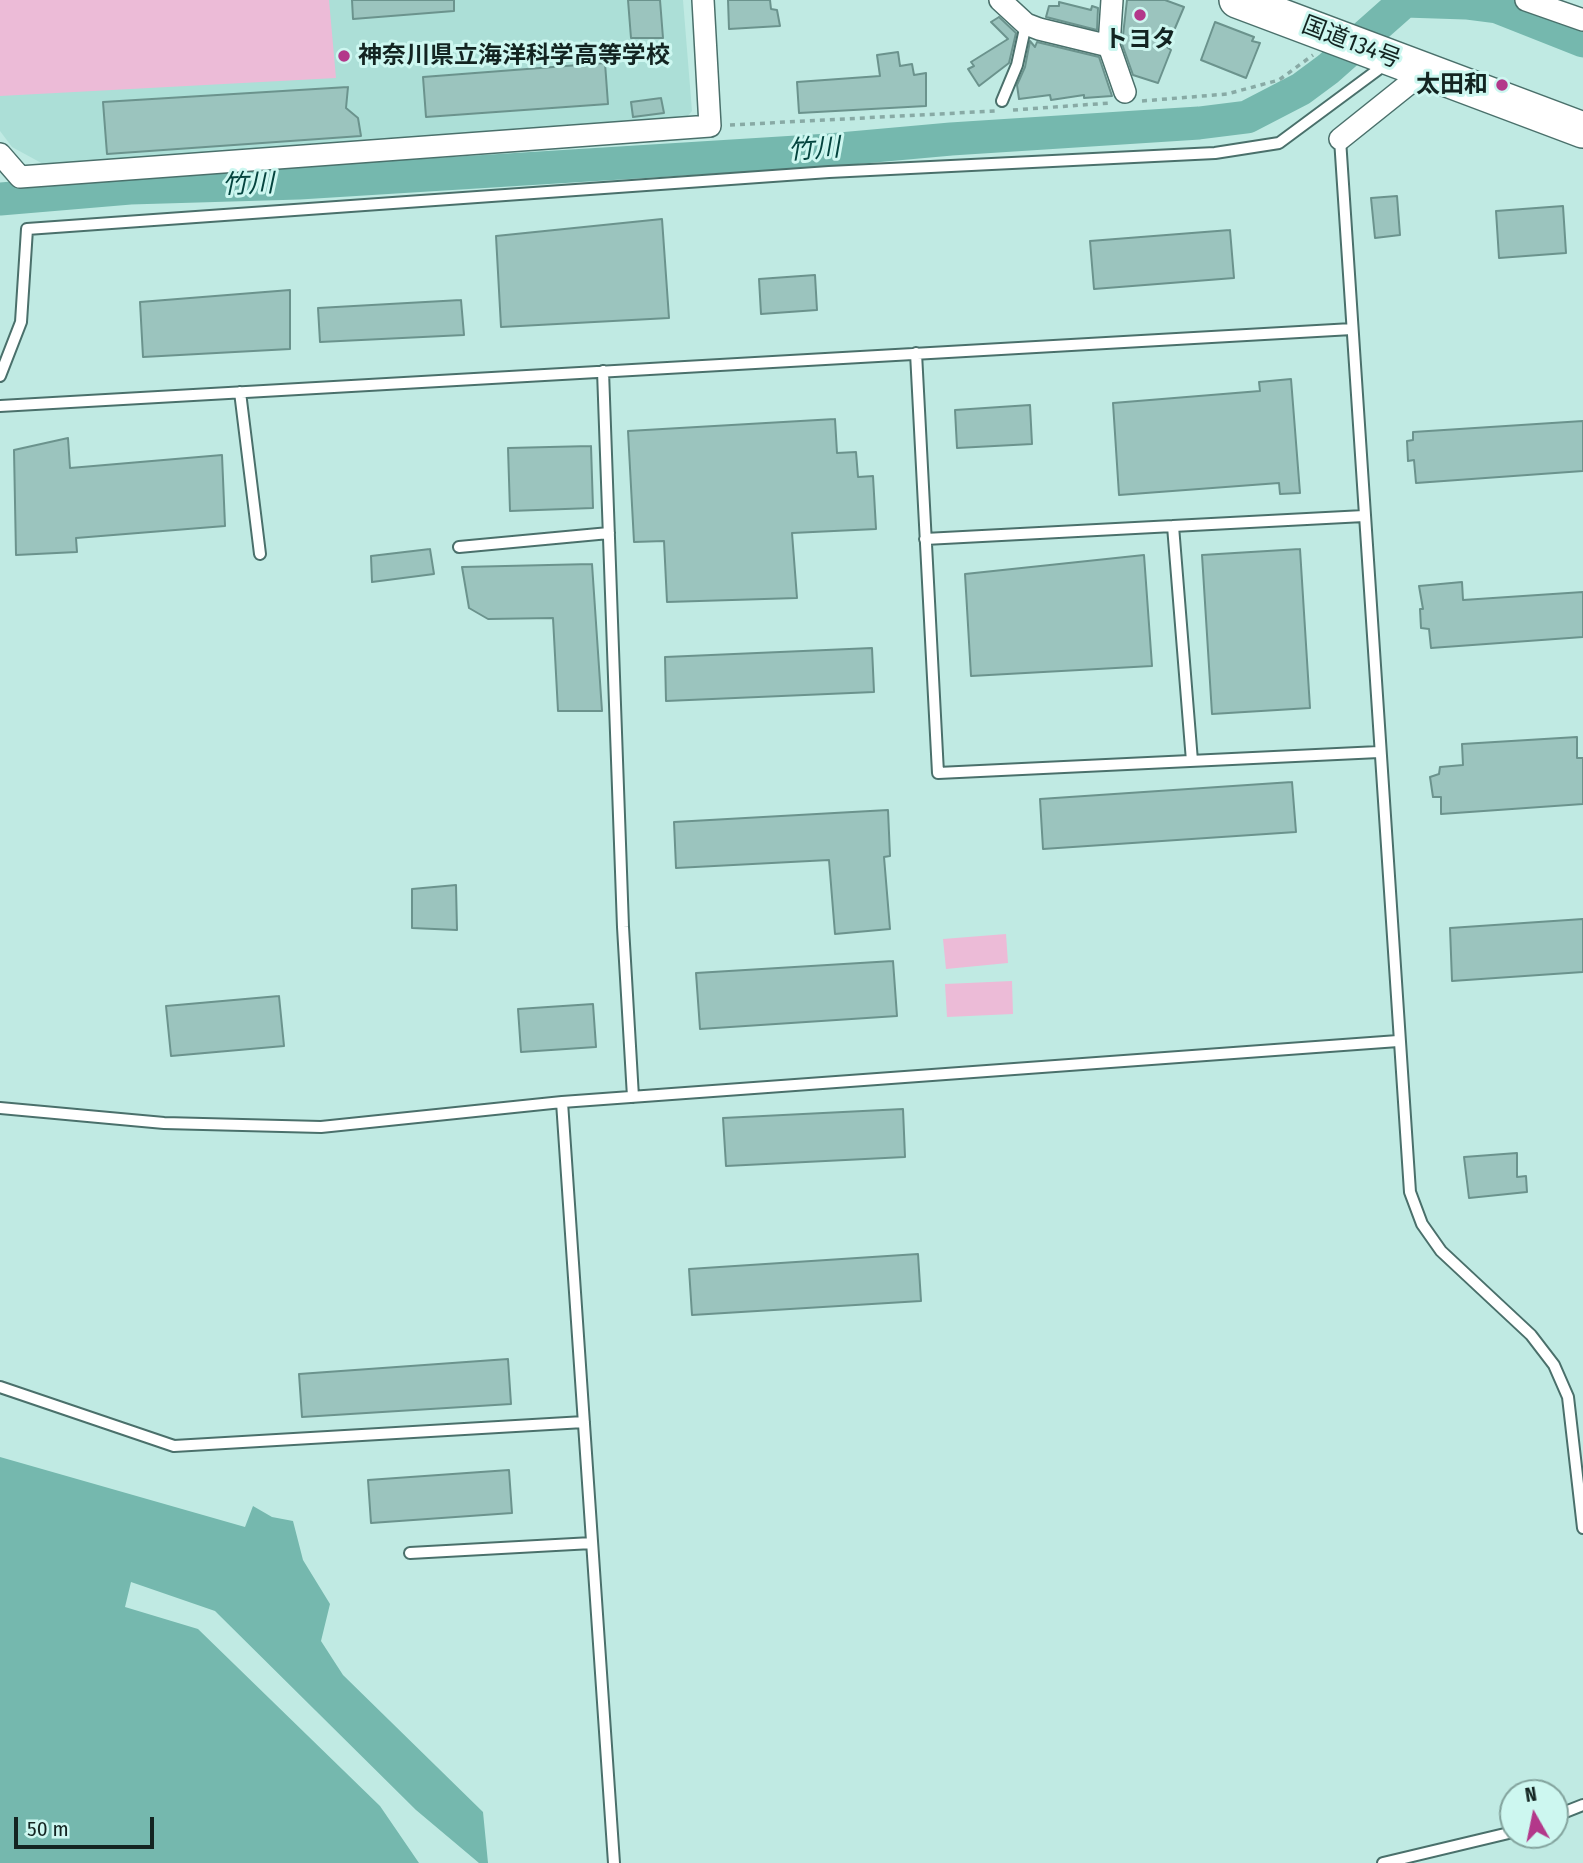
<!DOCTYPE html>
<meta charset="utf-8">
<style>
body{margin:0}
#map{position:relative;width:1583px;height:1863px;overflow:hidden;background:#c0eae3;font-family:"Fira Sans Condensed",sans-serif}
canvas{display:block}
.north{position:absolute;left:1499px;top:1779px;width:70px;height:70px;box-sizing:border-box;background:#cdf7f0;border:2px solid #83a39d;border-radius:50%;rotate:351deg;font-size:19px;font-weight:700;line-height:28px;text-align:center;color:#132421}
.north::after{content:'';display:block;margin:auto;width:24px;height:32px;background:#b3388a;clip-path:polygon(50% 0,100% 100%,50% 72%,0 100%)}
.scale{position:absolute;left:14px;top:1817px;width:140px;height:32px;box-sizing:border-box;border:4px solid #132421;border-top:0;padding-left:9px;font-size:21px;line-height:24px;white-space:nowrap;color:#132421;-webkit-text-stroke:5px #cdf7f0;paint-order:stroke}
</style>
<div id="map">
<canvas width="1583" height="1863"></canvas>
<div class="north">N</div>
<div class="scale">50 m</div>
</div>
<script>
const c = document.querySelector('canvas').getContext('2d');
c.lineJoin = 'round';
function fill(path, color) {
  c.fillStyle = color;
  c.fill(path, 'evenodd');
}
function toPath(rows) {
  const path = new Path2D();
  for (const r of rows) {
    path.moveTo(r[0], r[1]);
    for (let i = 2; i < r.length; i += 2) path.lineTo(r[i], r[i + 1]);
  }
  return path;
}
function trace(path, color, width, dash) {
  c.strokeStyle = color;
  c.lineWidth = width;
  c.lineCap = dash ? 'butt' : 'round';
  c.setLineDash(dash || []);
  c.stroke(path);
}
function label(font, color, halo, rows, align = 'center') {
  c.font = font + ' "Fira Sans Condensed","Noto Sans JP",sans-serif';
  c.lineWidth = 6;
  c.setLineDash([]);
  c.textBaseline = 'middle';
  c.strokeStyle = halo;
  c.fillStyle = color;
  for (const [text, x, y, turn = 0] of rows) {
    c.save();
    c.translate(x, y);
    c.rotate((+turn || 0) * Math.PI / 180);
    c.textAlign = isNaN(turn) ? turn : align;
    if (halo) c.strokeText(text, 0, 0);
    c.fillText(text, 0, 0);
    c.restore();
  }
}
const built = toPath([
 [0,0,683,0,692,111,686,118,45,165,12,147,0,131]
]);
const green = toPath([
 [0,0,329,0,336,78,0,96],
 [1006,934,1008,963,946,969,943,939],
 [1012,981,1013,1014,947,1017,945,984]
]);
const water = toPath([
 [0,1457,245,1527,253,1506,272,1517,293,1521,303,1560,330,1604,321,1641,343,1675,483,1812,488,1863,479,1863,416,1810,215,1611,131,1582,125,1607,198,1629,380,1806,419,1863,0,1863]
]);
const river = toPath([
 [1405,1,1466,3,1497,7,1583,41],
 [0,199,130,188,299,183,829,150,951,139,1199,123,1247,117,1301,89,1328,69,1406,0]
]);
const building = toPath([
 [352,0,454,0,454,11,353,19,352,0],
 [628,0,660,0,663,38,631,38,628,0],
 [728,0,770,0,771,9,777,10,780,26,729,29,728,0],
 [1127,0,1165,0,1184,7,1167,47,1171,50,1158,83,1133,75,1122,44,1127,0],
 [1059,2,1091,10,1092,6,1098,8,1097,30,1046,17,1049,6,1059,6,1059,2],
 [999,17,1016,33,1009,63,979,86,968,69,974,66,971,62,1008,39,991,22,999,17],
 [1215,22,1254,37,1252,41,1260,43,1246,78,1201,60,1215,22],
 [1030,41,1035,47,1037,42,1099,57,1112,96,1084,98,1084,95,1051,100,1050,95,1019,99,1017,85,1025,67,1030,41],
 [898,52,900,66,912,64,914,75,926,73,926,106,799,113,797,82,880,76,877,55,898,52],
 [605,63,608,104,426,117,423,77,605,63],
 [348,87,346,108,358,118,361,136,107,154,103,102,348,87],
 [661,98,664,113,633,117,631,102,661,98],
 [1397,196,1400,235,1375,238,1371,198,1397,196],
 [1563,206,1566,253,1499,258,1496,211,1563,206],
 [662,219,669,318,501,327,496,236,662,219],
 [1230,230,1234,278,1094,289,1090,241,1230,230],
 [815,275,817,310,761,314,759,279,815,275],
 [290,290,290,349,143,357,140,302,290,290],
 [461,300,464,335,320,342,318,308,461,300],
 [1291,379,1300,493,1280,494,1279,483,1119,495,1113,403,1260,391,1259,382,1291,379],
 [1030,405,1032,444,957,448,955,410,1030,405],
 [835,419,837,453,856,452,858,477,873,476,876,529,792,533,797,598,667,602,664,541,634,542,628,431,835,419],
 [1583,421,1583,471,1416,483,1414,460,1408,461,1407,441,1413,440,1413,432,1583,421],
 [68,438,70,468,222,455,225,526,76,538,77,552,16,555,14,450,68,438],
 [591,446,593,508,510,511,508,448,591,446],
 [430,549,434,574,372,582,371,556,430,549],
 [1300,549,1310,708,1212,714,1202,555,1300,549],
 [1144,555,1152,666,971,676,965,574,1144,555],
 [592,564,602,711,558,711,553,618,488,619,469,608,462,567,592,564],
 [1462,582,1463,600,1583,592,1583,637,1431,648,1429,629,1421,628,1420,609,1423,609,1419,586,1462,582],
 [872,648,874,692,666,701,665,657,872,648],
 [1577,737,1577,758,1583,758,1583,804,1441,814,1441,797,1433,797,1430,777,1439,774,1440,767,1463,765,1462,744,1577,737],
 [1292,782,1296,832,1043,849,1040,799,1292,782],
 [888,810,890,856,884,857,890,929,835,934,829,860,676,868,674,822,888,810],
 [456,885,457,930,412,928,412,889,456,885],
 [1583,919,1583,972,1452,981,1450,928,1583,919],
 [893,961,897,1016,700,1029,696,973,893,961],
 [279,996,284,1046,171,1056,166,1006,279,996],
 [593,1004,596,1047,521,1052,518,1009,593,1004],
 [903,1109,905,1157,726,1166,723,1118,903,1109],
 [1517,1153,1517,1177,1526,1176,1527,1192,1469,1198,1464,1157,1517,1153],
 [918,1254,921,1301,692,1315,689,1269,918,1254],
 [508,1359,511,1404,302,1417,299,1374,508,1359],
 [509,1470,512,1513,371,1523,368,1480,509,1470]
]);
const path = toPath([
 [1142,101,1227,94,1279,80,1313,55],
 [1013,110,1110,103],
 [730,125,995,111]
]);
const service = toPath([
 [1002,101,1017,65,1026,24],
 [1340,139,1410,1192,1422,1224,1441,1251,1531,1335,1554,1365,1568,1397,1583,1528],
 [916,353,938,773,1379,752],
 [603,371,623,927,633,1097],
 [0,376,21,322,27,229,829,172,1215,153,1279,143,1387,63],
 [240,392,260,554],
 [0,406,1352,329],
 [1173,526,1192,761],
 [925,539,1364,516],
 [459,547,609,533],
 [562,1102,614,1863],
 [0,1108,164,1123,321,1127,562,1102,1398,1041],
 [0,1387,174,1446,584,1422],
 [410,1553,592,1543],
 [1555,1816,1583,1805],
 [1383,1863,1513,1832]
]);
const minor = toPath([
 [1000,0,1026,24,1039,29,1109,46],
 [1112,0,1109,46,1125,92],
 [1526,0,1583,20],
 [1340,139,1425,71],
 [0,154,20,177,710,126,703,0]
]);
const trunk = toPath([
 [1237,0,1583,130]
]);
const markers = [
 [1140,15,7,"#b3388a"],
 [344,56,7,"#b3388a"],
 [1502,85,7,"#b3388a"]
];
const poiNames = [
 ["トヨタ",1140,40],
 ["神奈川県立海洋科学高等学校",358,56,"left"],
 ["太田和",1488,85,"right"]
];
const streetNames = [
 ["国道134号",1351,43,21]
];
const waterNames = [
 ["竹川",814,150,-4],
 ["竹川",248,185,-2]
];
fill(built, '#acdfd7');
fill(green, '#ecbbd7');
fill(water, '#75b8ae');
trace(river, '#75b8ae', 33);
fill(building, '#9bc4be');
trace(building, '#6b938d', 2);
trace(service, '#4a706b', 14);
trace(minor, '#4a706b', 24);
trace(trunk, '#4a706b', 38);
trace(path, '#88aaa5', 3.5, [5, 5]);
trace(service, '#fff', 10);
trace(minor, '#fff', 21);
trace(trunk, '#fff', 35);
for (const [x, y, r, color] of markers) {
  const dot = new Path2D();
  dot.arc(x, y, r, 0, 2 * Math.PI);
  c.fillStyle = color;
  c.fill(dot);
  trace(dot, '#cdf7f0', 2.5);
}
label('bold 24px', '#132421', '#cdf7f0', poiNames);
label('24px', '#132421', '#cdf7f0', streetNames);
label('italic 26px', '#04443e', '#cdf7f0', waterNames);
</script>
